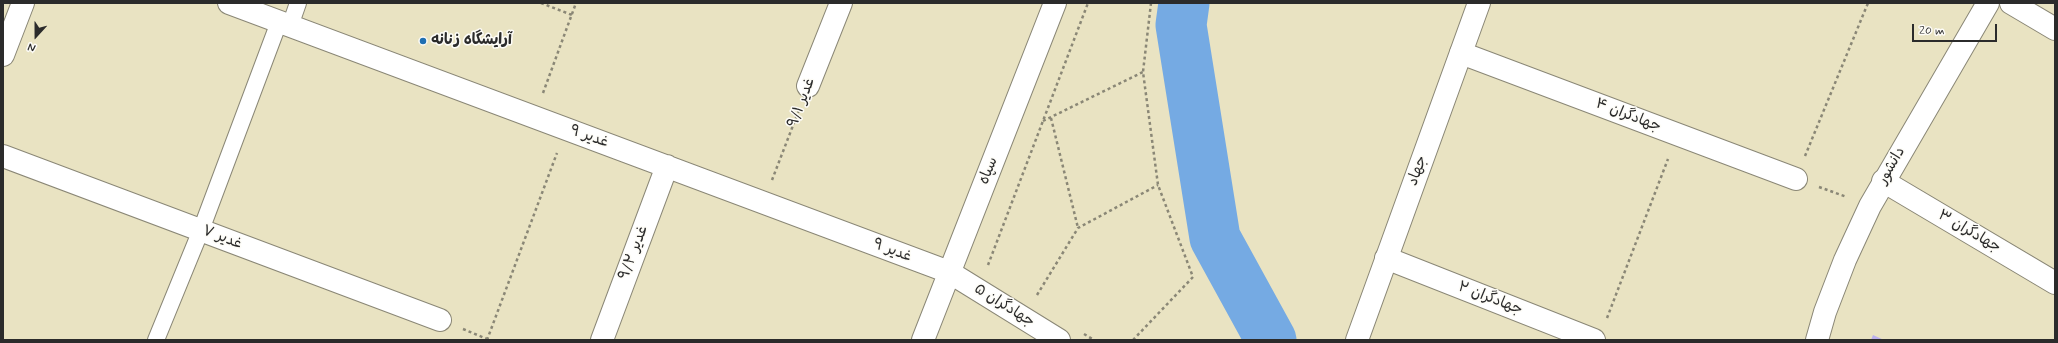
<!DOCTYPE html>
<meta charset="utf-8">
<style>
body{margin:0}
#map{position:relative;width:2058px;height:343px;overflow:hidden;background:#e9e3c2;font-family:Mynerve,sans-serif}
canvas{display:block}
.frame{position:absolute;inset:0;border:4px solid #2b2b2b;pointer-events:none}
.north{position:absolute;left:16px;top:16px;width:40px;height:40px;-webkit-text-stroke:3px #fdfcf7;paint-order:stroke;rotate:201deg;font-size:11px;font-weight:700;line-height:16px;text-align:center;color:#2b2b2b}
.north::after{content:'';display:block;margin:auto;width:14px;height:18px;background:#2b2b2b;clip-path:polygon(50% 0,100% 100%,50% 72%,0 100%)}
.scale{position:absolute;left:1912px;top:24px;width:85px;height:18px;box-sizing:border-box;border:2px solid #2b2b2b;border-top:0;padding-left:5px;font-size:12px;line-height:14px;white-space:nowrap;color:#2b2b2b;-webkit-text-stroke:3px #fdfcf7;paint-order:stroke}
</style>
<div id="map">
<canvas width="2058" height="343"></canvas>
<div class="frame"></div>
<div class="north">N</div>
<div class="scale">20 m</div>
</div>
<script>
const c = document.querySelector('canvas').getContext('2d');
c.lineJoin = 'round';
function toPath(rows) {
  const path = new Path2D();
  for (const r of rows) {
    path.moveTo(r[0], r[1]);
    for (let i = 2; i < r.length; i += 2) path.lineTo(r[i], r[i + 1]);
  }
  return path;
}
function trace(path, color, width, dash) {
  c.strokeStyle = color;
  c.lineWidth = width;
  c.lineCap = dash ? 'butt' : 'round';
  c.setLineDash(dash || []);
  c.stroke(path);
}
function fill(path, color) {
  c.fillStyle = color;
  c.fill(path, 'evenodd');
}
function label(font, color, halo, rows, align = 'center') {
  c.font = font + ' Mynerve,"Playpen Sans Arabic",sans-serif';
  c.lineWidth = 3;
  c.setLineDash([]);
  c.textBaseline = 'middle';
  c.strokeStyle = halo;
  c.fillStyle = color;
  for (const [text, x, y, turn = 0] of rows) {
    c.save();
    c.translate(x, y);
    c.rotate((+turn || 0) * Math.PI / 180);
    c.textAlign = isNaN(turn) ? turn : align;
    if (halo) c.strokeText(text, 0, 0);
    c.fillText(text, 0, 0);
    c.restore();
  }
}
const river = toPath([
 [1184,3,1181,25,1215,238,1271,340]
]);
const building = toPath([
 [1873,335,1884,340,1871,340]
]);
const path = toPath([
 [541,3,572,15],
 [543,93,576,3],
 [1051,118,1078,228],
 [1043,121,1143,72],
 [1805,156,1868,3],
 [772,180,799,110],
 [1819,187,1847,197],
 [988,265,1088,3],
 [1037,295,1078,228,1158,185],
 [1607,318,1668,159],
 [463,329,487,339],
 [1084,334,1094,340],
 [487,340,557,153],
 [1133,340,1193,277,1158,185,1143,72,1151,3]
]);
const service = toPath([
 [290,26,298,3],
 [156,340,201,230,279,22]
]);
const minor = toPath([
 [229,3,949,272,1059,340],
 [2011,3,2055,29],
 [1461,53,1796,179],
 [808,86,841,3],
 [3,156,440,320],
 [1883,181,2055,283],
 [1386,258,1594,340],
 [602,340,667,166]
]);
const tertiary = toPath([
 [3,55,23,3],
 [923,340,1055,3],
 [1357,340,1479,3],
 [1817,340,1825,312,1845,260,1870,206,1988,3]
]);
const markers = [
 [423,41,4,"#1f6fb2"]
];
const poiNames = [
 ["آرایشگاه زنانه",431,41]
];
const streetNames = [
 ["غدیر ۹/۱",802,103,-69],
 ["جهادگران ۴",1628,116,21],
 ["غدیر ۹",589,137,20],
 ["دانشور",1892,166,-60],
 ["سپاه",989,171,-68],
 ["جهاد",1418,171,-70],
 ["جهادگران ۳",1969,232,30],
 ["غدیر ۷",222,238,21],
 ["غدیر ۹",892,251,21],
 ["غدیر ۹/۲",634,253,-69],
 ["جهادگران ۲",1490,299,21],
 ["جهادگران ۵",1004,306,32]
];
trace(river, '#75aae3', 51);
fill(building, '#bbb0ee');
trace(service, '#8a8776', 18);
trace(minor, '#8a8776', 24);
trace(tertiary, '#8a8776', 24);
trace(path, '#8a8776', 2.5, [3, 3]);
trace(service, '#fff', 16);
trace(minor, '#fff', 22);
trace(tertiary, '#fff', 22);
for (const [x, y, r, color] of markers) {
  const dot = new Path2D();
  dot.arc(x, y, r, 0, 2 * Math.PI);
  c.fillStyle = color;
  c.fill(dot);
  trace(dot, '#fdfcf7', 1.5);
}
label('bold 15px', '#2b2b2b', '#fdfcf7', poiNames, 'left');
label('15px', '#2b2b2b', '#fdfcf7', streetNames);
</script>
